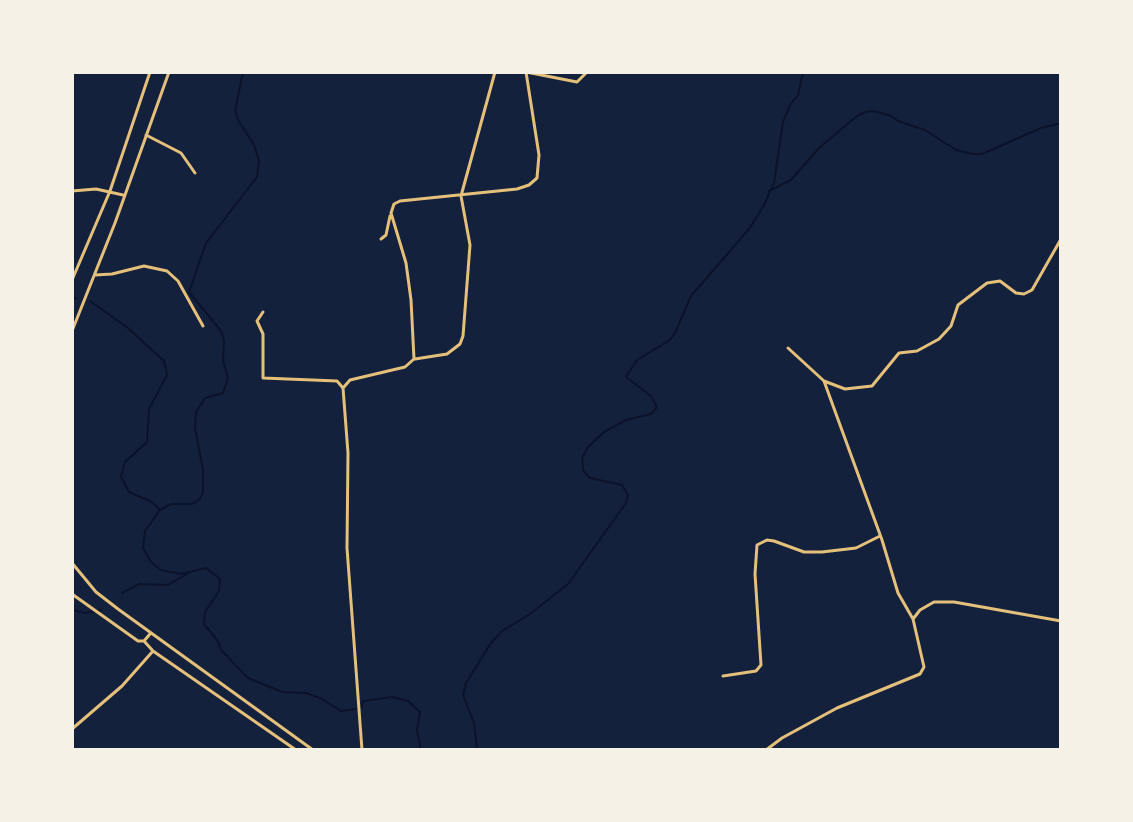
<!DOCTYPE html>
<style>
body{margin:0}
#map{position:relative;width:1133px;height:822px;overflow:hidden;background:#14213d;font-family:"Noto Sans",sans-serif}
canvas{display:block}
.frame{position:absolute;inset:0;border:74px solid #f6f1e7;pointer-events:none}
</style>
<div id="map">
<canvas width="1133" height="822"></canvas>
<div class="frame"></div>
</div>
<script>
const c = document.querySelector('canvas').getContext('2d');
c.lineJoin = 'round';
function toPath(rows) {
  const path = new Path2D();
  for (const r of rows) {
    path.moveTo(r[0], r[1]);
    for (let i = 2; i < r.length; i += 2) path.lineTo(r[i], r[i + 1]);
  }
  return path;
}
function trace(path, color, width, dash) {
  c.strokeStyle = color;
  c.lineWidth = width;
  c.lineCap = dash ? 'butt' : 'round';
  c.setLineDash(dash || []);
  c.stroke(path);
}
const stream = toPath([
 [243,72,235,111,238,120,254,145,259,161,257,177,206,243,189,292,221,331,224,340,223,360,228,378,223,393,205,398,196,412,195,428,203,470,203,492,200,499,192,504,171,504,160,510,145,531,143,548,151,562,161,570,181,574,206,568,220,579,219,591,205,612,204,624,217,640,222,651,248,678,282,692,306,693,320,698,341,711,356,709],
 [769,191,791,180,819,148,857,116,865,112,874,111,891,116,898,121,925,130,956,150,973,154,982,154,1041,128,1061,123],
 [72,297,76,298],
 [90,301,128,328,164,361,167,375,149,409,147,442,125,462,121,477,129,492,152,502,160,510],
 [122,593,139,584,168,585,187,574],
 [72,610,85,613,101,610],
 [362,708,363,701,392,697,408,701,420,712,417,730,421,750],
 [477,750,474,723,463,695,466,683,491,643,502,631,530,614,568,584,626,503,628,495,622,485,590,478,583,470,582,458,588,447,604,432,626,420,651,414,657,407,651,396,626,377,637,360,670,340,675,333,691,296,749,229,763,207,774,183,783,122,790,105,798,95,803,72]
]);
const minor = toPath([
 [526,72,577,82,587,72],
 [146,135,181,153,195,173],
 [72,191,96,189,123,195],
 [381,239,386,235,390,216],
 [95,275,112,274,144,266,167,271,178,281,203,326],
 [72,280,110,191,150,72],
 [263,312,257,321,263,334,263,378,337,381,343,388],
 [72,331,115,223,169,72],
 [788,348,824,381,882,540,898,593,913,619],
 [415,359,447,354,460,344,463,336,470,245,461,196,495,72],
 [824,381,845,389,872,386,899,353,917,351,939,339,951,326,958,305,987,283,1000,281,1016,293,1024,294,1032,290,1061,239],
 [72,563,96,592,118,609,313,750],
 [72,594,138,641,144,641],
 [150,634,144,641,153,651,296,750],
 [723,676,756,671,761,665,755,574,757,545,767,540,774,541,804,552,822,552,856,548,880,536],
 [72,729,122,686,153,651],
 [362,750,347,548,348,453,343,388,350,380,405,367,414,359,411,300,406,263,391,213,394,204,400,201,517,189,529,185,537,178,539,155,526,72],
 [766,750,782,738,837,708,920,674,924,667,913,619,920,610,934,602,954,602,1061,621]
]);
trace(stream, '#0b132b', 2);
trace(minor, '#e5c07b', 3);
</script>
